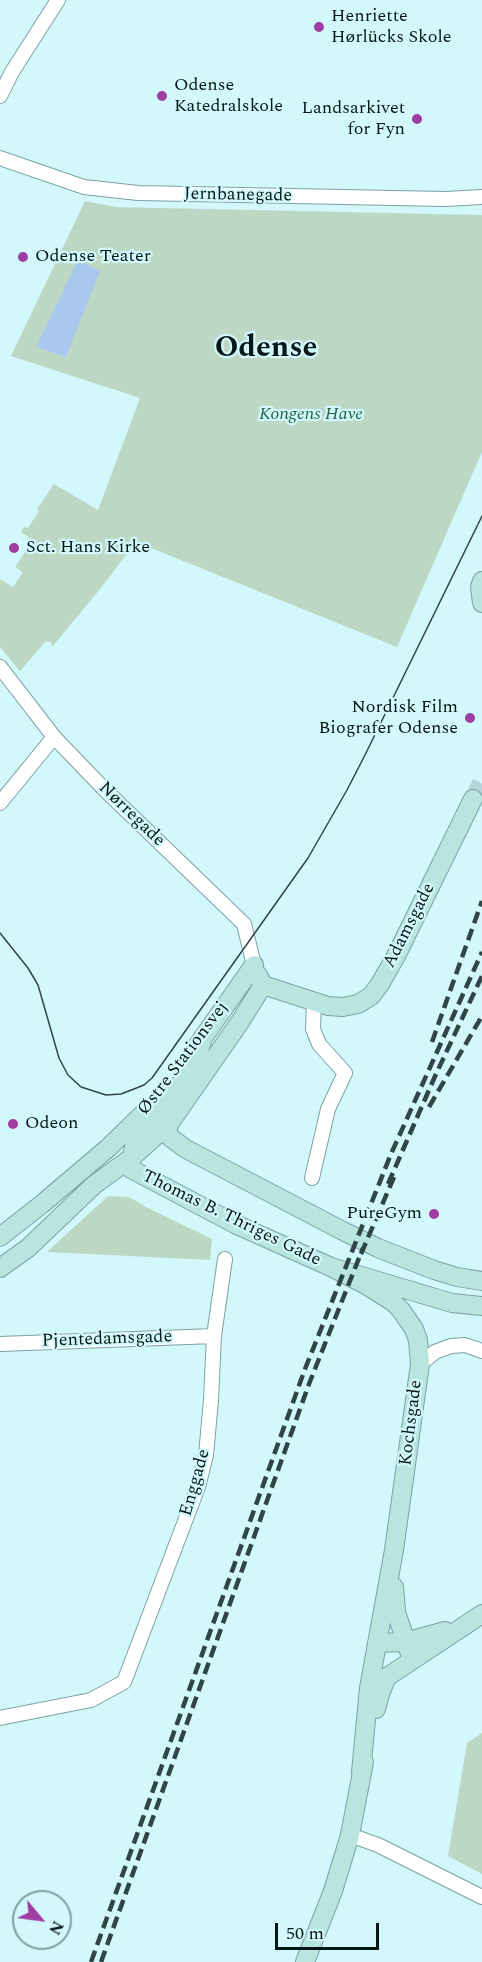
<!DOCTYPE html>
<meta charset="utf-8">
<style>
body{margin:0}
#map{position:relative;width:482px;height:1962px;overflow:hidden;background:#d2f8fc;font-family:Spectral,serif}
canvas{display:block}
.north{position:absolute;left:12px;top:1890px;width:60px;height:60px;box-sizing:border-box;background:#d2f8fc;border:2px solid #819ea0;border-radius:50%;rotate:119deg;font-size:16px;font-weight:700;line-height:24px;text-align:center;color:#071617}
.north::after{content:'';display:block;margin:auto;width:21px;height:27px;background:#a03da3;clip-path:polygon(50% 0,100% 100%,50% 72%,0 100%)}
.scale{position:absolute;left:275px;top:1923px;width:104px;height:27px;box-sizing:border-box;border:3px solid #071617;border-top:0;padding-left:8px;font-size:18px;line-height:21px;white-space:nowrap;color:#071617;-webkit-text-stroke:4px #d2f8fc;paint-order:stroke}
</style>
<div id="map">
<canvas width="482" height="1962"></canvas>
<div class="north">N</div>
<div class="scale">50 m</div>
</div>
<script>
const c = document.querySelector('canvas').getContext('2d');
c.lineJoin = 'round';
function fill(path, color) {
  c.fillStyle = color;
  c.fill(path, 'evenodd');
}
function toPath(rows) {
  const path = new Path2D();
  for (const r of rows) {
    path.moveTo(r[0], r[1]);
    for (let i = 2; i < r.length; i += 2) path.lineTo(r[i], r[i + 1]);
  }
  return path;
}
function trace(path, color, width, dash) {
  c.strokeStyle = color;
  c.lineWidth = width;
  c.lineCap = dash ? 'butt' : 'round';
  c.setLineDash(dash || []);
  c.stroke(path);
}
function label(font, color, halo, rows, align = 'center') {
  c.font = font + ' Spectral,serif';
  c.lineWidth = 4.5;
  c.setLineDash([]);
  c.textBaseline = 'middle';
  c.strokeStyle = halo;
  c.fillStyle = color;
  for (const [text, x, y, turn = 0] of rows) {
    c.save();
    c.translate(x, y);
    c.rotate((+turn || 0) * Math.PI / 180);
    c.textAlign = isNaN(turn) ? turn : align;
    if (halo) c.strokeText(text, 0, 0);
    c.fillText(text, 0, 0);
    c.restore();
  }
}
const green = toPath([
 [85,201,116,207,482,215,482,452,397,647,136,542,100,589,52,647,51,642,46,641,20,671,0,647,0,579,13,587,23,572,15,567,33,540,21,532,24,527,28,528,39,511,37,509,54,484,98,510,140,398,11,356],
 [108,1196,129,1197,146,1207,212,1239,210,1260,47,1252],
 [482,1733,482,1874,448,1856,467,1743]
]);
const water = toPath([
 [78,260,100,271,66,357,36,347]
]);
const secondaryTunnel = toPath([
 [473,799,482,781]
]);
const street = toPath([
 [0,96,12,72,58,0],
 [0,158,84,187,138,193,445,199,482,197],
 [0,667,54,737,104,789,244,924,254,965],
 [0,803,54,737],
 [312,1178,328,1109,345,1073,319,1044,313,1029,314,1003],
 [0,1344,214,1336],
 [420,1364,435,1352,451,1346,465,1345,482,1351],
 [0,1718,91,1700,124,1682,198,1487,206,1455,211,1400,214,1336,225,1259],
 [350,1835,378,1845,482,1897]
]);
const secondary = toPath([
 [482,581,480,587,482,603],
 [258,975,263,985,328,1006,343,1007,358,1004,371,996,380,984,396,956,473,799],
 [202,1041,194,1067,145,1126,135,1144,131,1158,131,1169,235,1224,331,1267,452,1303,482,1306],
 [195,1049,254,965],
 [169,1124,167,1134,171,1138,186,1149,343,1231,378,1248,434,1270,457,1277,482,1281],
 [0,1237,42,1204,108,1148,146,1111],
 [331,1267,366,1285,393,1302,401,1310,414,1329,418,1340,420,1364,394,1550,369,1688,361,1772],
 [0,1268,28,1248,94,1185,131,1158,169,1124,240,1022,263,985],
 [394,1587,396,1612,412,1660],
 [377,1643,405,1642,445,1631],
 [387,1677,482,1614],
 [376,1709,381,1691,387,1677],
 [305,1962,333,1891,350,1835,364,1762]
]);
const tram = toPath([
 [0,933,28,968,38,985,59,1058,68,1075,81,1087,106,1095,121,1094,134,1089,144,1085,152,1078,308,858,347,790,366,753,482,516]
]);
const rail = toPath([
 [432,1042,482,901],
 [429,1107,482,1016],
 [388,1184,436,1074,482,976],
 [361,1254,394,1177],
 [91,1962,305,1369,391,1154,482,952],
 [101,1962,309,1384,363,1248]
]);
const markers = [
 [319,27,6,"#a03da3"],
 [162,96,6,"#a03da3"],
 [417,119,6,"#a03da3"],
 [23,257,6,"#a03da3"],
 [14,548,6,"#a03da3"],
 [470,718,6,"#a03da3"],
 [13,1124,6,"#a03da3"],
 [434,1214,6,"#a03da3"]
];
const poiNames = [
 ["Henriette",331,17],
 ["Hørlücks Skole",331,38],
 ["Odense",174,86],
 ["Katedralskole",174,107],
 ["Landsarkivet",405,109,"right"],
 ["for Fyn",405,130,"right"],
 ["Odense Teater",35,257],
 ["Sct. Hans Kirke",26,548],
 ["Nordisk Film",458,708,"right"],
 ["Biografer Odense",458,729,"right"],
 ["Odeon",25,1124],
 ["PureGym",422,1214,"right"]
];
const streetNames = [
 ["Jernbanegade",238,196,1],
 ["Nørregade",131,815,44],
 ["Adamsgade",410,926,-63],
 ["Østre Stationsvej",184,1059,-53],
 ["Thomas B. Thriges Gade",231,1219,26],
 ["Pjentedamsgade",107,1340,-2],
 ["Kochsgade",412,1423,-83],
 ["Enggade",196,1483,-74]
];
const parkNames = [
 ["Kongens Have",311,415]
];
const townNames = [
 ["Odense",266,350]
];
fill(green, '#bcd8c4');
fill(water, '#a8c8ee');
trace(secondaryTunnel, '#b4d6da', 18, [18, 9]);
trace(street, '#7da1a5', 16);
trace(secondary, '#7da1a5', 20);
trace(street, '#fff', 14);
trace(secondary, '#b8e6df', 18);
trace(tram, '#314546', 1.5);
trace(rail, '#314546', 4.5, [12, 6]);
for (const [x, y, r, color] of markers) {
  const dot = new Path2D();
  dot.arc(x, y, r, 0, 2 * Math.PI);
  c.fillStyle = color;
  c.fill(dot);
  trace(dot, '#d2f8fc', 2);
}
label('18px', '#071617', '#d2f8fc', poiNames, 'left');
label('18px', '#071617', '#d2f8fc', streetNames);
label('italic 18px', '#21643d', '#d2f8fc', parkNames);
label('bold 30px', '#071617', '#d2f8fc', townNames);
</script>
